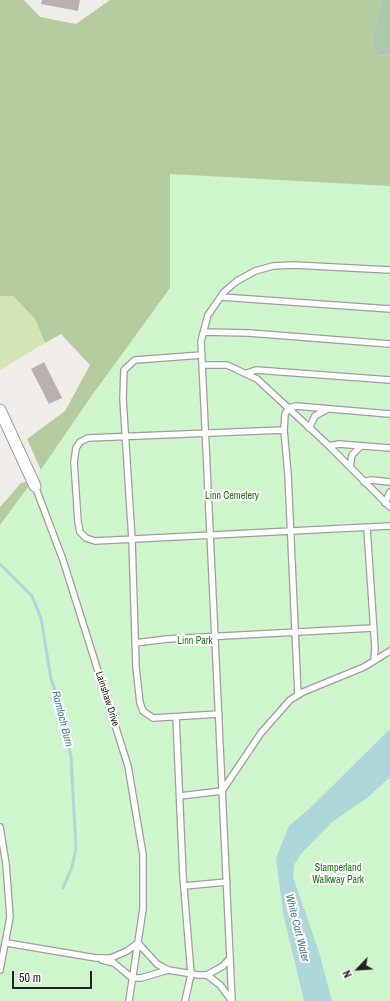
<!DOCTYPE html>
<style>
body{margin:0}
#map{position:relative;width:390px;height:1001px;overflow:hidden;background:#f0ede9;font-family:"Archivo Narrow",sans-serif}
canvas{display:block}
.north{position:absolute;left:338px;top:949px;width:40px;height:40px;-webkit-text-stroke:3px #fff;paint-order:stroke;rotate:245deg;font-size:11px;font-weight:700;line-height:16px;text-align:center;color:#212121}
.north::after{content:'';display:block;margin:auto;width:14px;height:18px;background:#212121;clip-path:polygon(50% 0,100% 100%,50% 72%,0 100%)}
.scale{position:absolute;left:12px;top:971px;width:80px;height:18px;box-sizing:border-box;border:2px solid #212121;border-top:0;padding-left:5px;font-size:12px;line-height:14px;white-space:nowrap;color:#212121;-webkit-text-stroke:3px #fff;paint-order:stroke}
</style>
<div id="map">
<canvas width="390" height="1001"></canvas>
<div class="north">N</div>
<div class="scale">50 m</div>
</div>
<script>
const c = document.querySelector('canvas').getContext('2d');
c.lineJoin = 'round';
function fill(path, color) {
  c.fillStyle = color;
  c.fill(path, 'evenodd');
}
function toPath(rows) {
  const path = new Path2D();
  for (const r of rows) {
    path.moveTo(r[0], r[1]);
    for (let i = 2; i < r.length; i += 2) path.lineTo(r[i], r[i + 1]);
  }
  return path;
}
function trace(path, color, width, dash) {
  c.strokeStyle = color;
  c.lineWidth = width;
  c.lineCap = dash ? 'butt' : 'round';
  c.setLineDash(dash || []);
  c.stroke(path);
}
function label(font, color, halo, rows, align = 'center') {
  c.font = font + ' "Archivo Narrow",sans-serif';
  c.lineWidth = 4;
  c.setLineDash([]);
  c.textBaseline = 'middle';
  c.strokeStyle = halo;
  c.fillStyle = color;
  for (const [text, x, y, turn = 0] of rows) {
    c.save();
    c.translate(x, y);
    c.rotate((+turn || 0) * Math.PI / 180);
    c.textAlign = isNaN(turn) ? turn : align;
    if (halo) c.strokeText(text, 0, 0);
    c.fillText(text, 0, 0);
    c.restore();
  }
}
const grass = toPath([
 [0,296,13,296,35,319,45,343,0,370]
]);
const forest = toPath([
 [0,0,24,0,40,17,76,24,110,0,381,0,371,42,379,56,390,54,390,249,0,746,0,507,21,483,44,477,27,439,65,411,90,365,61,334,45,343,35,319,13,296,0,296]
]);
const cemetery = toPath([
 [381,0,390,0,390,54,379,56,371,42]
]);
const park = toPath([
 [170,174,390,186,390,1001,0,1001,0,525,42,468,90,398,170,288]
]);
const water = toPath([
 [390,729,390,777,367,798,332,822,301,854,294,865,293,877,319,952,332,1001,304,1001,283,913,276,858,289,826,309,809]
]);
const stream = toPath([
 [0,564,32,596,41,618,51,679,60,704,71,757,76,849,72,867,63,888]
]);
const building = toPath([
 [42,0,80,0,78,11,41,4],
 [44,362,62,398,49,404,31,369]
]);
const service = toPath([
 [221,297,390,309],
 [204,332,249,333,390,344],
 [202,355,135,360,124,370,123,399,132,540,136,667,140,703,143,711,153,718,219,714],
 [202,365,227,365,257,379,326,443,390,507],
 [247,373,256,370,390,380],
 [309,428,315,416,326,410],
 [284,430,88,438,80,442,76,448,74,462,78,522,80,532,86,538,95,541,390,526],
 [329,446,339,444,390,448],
 [350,467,352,455,360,447],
 [364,482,371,480,390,482],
 [35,486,63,560,128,766,143,855,143,909,129,1001],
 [385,503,390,492],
 [367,528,375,648,374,661],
 [135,643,167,639,373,628],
 [298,695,288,474,284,430,285,414,289,408,296,406,390,414],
 [176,717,183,876,191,974,185,1001],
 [180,796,222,791,261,733,290,700,303,692,364,667,390,651],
 [0,827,6,864,10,917,0,970],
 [184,886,227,882],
 [7,943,96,958,111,958,127,951,138,943,157,964,168,970,199,975,207,975,223,966,230,958],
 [102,960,114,963,132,978,141,978,168,970],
 [207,975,220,985,232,1001],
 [232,1001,201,341,208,315,224,292,237,281,255,271,273,266,294,265,390,270]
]);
const minor = toPath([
 [0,410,35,486]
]);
const parkNames = [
 ["Linn Cemetery",232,496],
 ["Linn Park",195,641],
 ["Stamperland",338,868],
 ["Walkway Park",338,880]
];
const streetNames = [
 ["Lainshaw Drive",107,699,72]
];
const waterNames = [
 ["Ramloch Burn",62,719,76],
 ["White Cart Water",297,928,76]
];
fill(grass, '#d4e5b4');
fill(forest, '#b5cca1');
fill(cemetery, '#acc7ac');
fill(park, '#cef5cb');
fill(water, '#aed7da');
trace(stream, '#aed7da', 3);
fill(building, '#bab1ae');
trace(service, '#9e9e9e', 8);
trace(minor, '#9e9e9e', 13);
trace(service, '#fff', 5.5);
trace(minor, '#fff', 11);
label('10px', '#1e7817', '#fff', parkNames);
label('10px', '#212121', '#fff', streetNames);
label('italic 11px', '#4b7a92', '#fff', waterNames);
</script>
